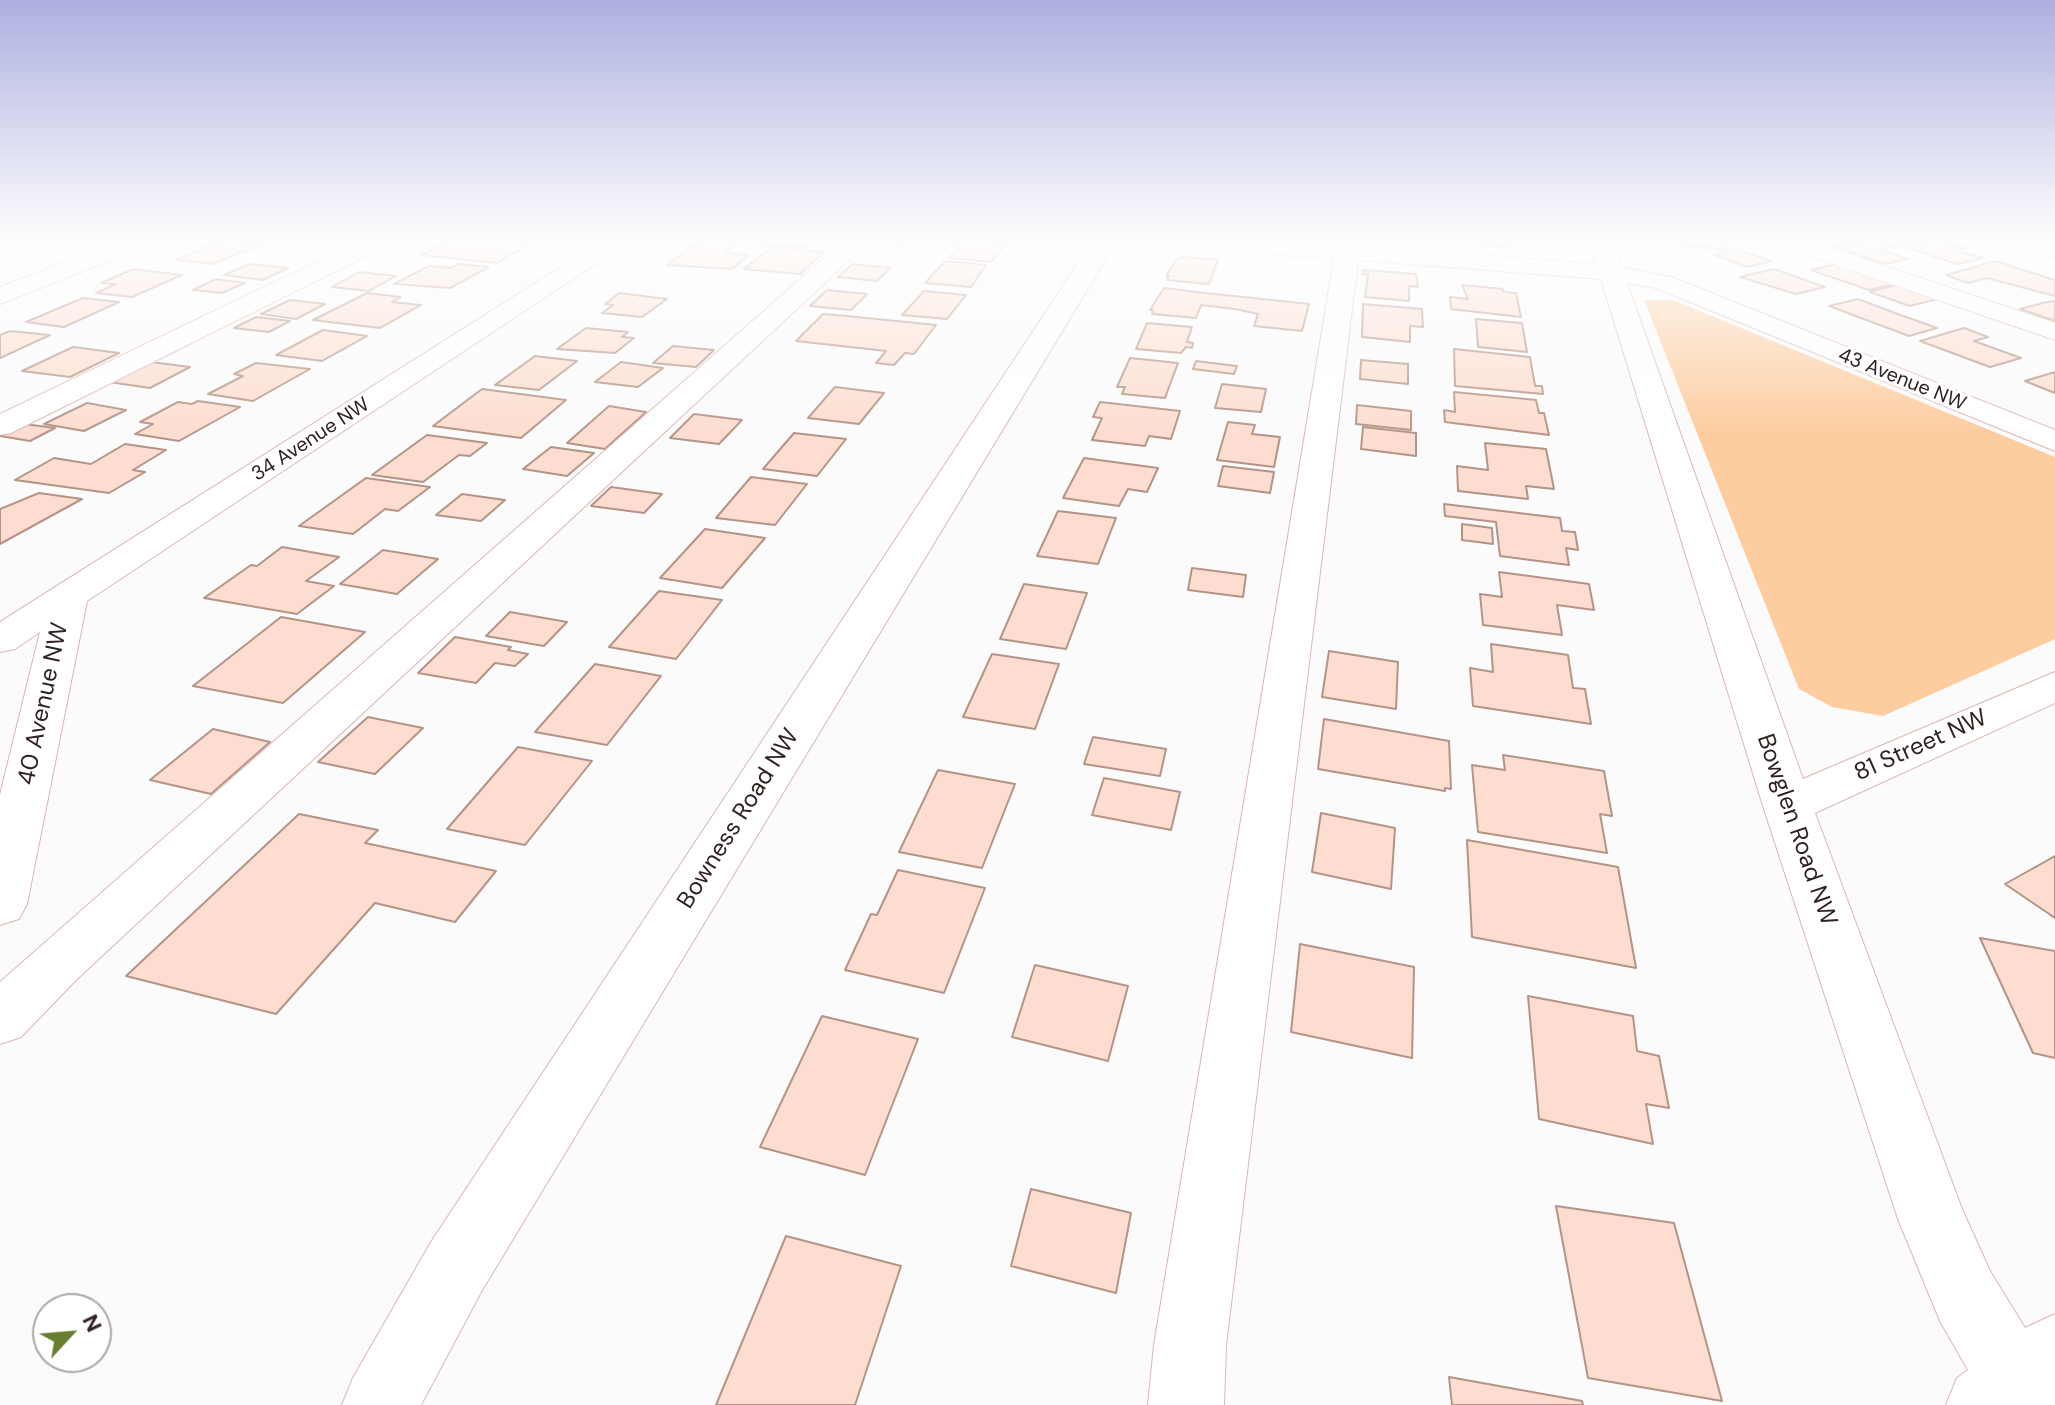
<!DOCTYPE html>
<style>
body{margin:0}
#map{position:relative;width:2055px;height:1405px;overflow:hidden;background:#fbfbfb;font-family:"DM Sans",sans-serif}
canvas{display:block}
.north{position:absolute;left:32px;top:1293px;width:80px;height:80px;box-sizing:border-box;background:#fff;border:2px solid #aca7a6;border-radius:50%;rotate:64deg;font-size:22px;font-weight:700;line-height:32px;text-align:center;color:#302221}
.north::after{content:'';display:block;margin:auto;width:28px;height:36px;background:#687e30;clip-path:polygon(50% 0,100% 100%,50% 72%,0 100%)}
</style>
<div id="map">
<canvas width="2055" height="1405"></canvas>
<div class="north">N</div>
</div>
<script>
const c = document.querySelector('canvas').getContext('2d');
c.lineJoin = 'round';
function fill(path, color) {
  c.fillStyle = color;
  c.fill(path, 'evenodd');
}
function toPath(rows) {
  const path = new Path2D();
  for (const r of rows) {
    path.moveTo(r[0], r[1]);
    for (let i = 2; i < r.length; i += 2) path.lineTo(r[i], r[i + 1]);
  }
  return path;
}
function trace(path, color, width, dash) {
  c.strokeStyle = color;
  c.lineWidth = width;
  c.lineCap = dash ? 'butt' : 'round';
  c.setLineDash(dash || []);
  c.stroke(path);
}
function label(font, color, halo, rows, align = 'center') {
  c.font = font + ' "DM Sans",sans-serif';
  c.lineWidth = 6;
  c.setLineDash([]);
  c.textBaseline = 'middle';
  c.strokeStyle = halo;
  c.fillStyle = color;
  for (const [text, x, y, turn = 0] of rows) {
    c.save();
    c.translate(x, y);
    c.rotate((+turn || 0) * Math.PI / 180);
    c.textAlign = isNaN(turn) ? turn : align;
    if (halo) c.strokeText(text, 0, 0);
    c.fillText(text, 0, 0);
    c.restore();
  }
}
const green = toPath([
 [1644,300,1673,300,2055,457,2055,639,1883,716,1832,707,1799,689]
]);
const building = toPath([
 [224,239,265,243,212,264,176,260,224,239],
 [453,239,528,239,537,240,497,263,422,255,453,239],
 [702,239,743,239,725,253,749,255,732,269,667,265,702,239],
 [765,239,814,239,803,248,758,244,765,239],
 [880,239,913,239,906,245,876,243,880,239],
 [958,239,976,239,1008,242,991,262,949,258,960,246,952,245,958,239],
 [1431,239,1506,239,1510,245,1503,247,1431,239],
 [1675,239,1722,239,1729,250,1684,246,1681,241,1675,239],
 [1871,239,1921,242,1937,239,1965,248,1956,250,1983,258,1957,264,1899,245,1880,249,1907,259,1885,264,1833,247,1871,239],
 [772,247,824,252,800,274,744,269,772,247],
 [1736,249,1771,261,1748,267,1714,255,1736,249],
 [1184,257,1218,260,1209,284,1167,280,1169,276,1166,276,1177,259,1184,257],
 [945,261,986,265,971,287,925,283,945,261],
 [1995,261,2055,280,2055,296,1987,278,1968,283,1946,275,1995,261],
 [249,264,288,268,263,280,224,275,249,264],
 [459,264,489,267,450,288,394,284,429,266,451,268,459,264],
 [852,264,890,268,877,281,838,277,852,264],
 [1837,264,1895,284,1869,290,1811,270,1837,264],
 [133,269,182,275,132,297,96,293,116,284,101,283,133,269],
 [1774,269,1799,278,1825,287,1796,294,1740,277,1774,269],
 [1363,270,1416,274,1418,287,1409,286,1409,301,1365,297,1368,274,1363,274,1363,270],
 [359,272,396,276,369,291,332,287,359,272],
 [216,279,245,283,222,293,193,290,216,279],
 [1462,285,1503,289,1504,292,1516,293,1521,317,1451,309,1450,297,1468,299,1462,285],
 [1896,285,1937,299,1910,306,1870,292,1896,285],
 [1164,288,1205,293,1309,304,1302,331,1254,326,1258,314,1235,309,1201,305,1196,318,1152,314,1153,310,1150,310,1164,288],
 [827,290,867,294,851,310,810,306,827,290],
 [924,291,966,295,947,319,902,315,924,291],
 [367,293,401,297,392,302,421,305,380,328,313,320,367,293],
 [619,293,667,299,642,317,602,313,613,305,605,304,619,293],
 [83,298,119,302,64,327,26,322,83,298],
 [1858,299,1895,313,1937,328,1909,336,1829,306,1858,299],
 [290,300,325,304,296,319,261,314,290,300],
 [2055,301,2055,321,2020,309,2047,302,2055,301],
 [1363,304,1422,309,1423,327,1410,326,1410,342,1362,337,1363,304],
 [823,314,847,316,936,325,914,354,905,353,894,365,876,363,886,351,796,341,823,314],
 [256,317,290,321,269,332,234,328,256,317],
 [1476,319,1522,323,1527,352,1478,347,1476,319],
 [1147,323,1192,327,1187,342,1193,343,1192,348,1186,347,1181,353,1136,349,1147,323],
 [586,328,628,332,622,337,634,338,615,353,557,349,586,328],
 [1964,328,1988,337,1974,341,2021,358,1990,367,1920,341,1964,328],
 [323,330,367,336,322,361,276,355,323,330],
 [10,331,50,335,0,358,0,335,10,331],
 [673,346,714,350,696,367,653,363,673,346],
 [73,347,119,353,70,377,22,371,73,347],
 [1454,349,1530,357,1535,386,1542,386,1543,394,1455,386,1454,349],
 [535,356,577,361,539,390,495,385,535,356],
 [1130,358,1178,363,1165,398,1122,394,1125,387,1117,387,1130,358],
 [1361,360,1408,364,1408,384,1360,379,1361,360],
 [1196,361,1237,366,1234,374,1193,369,1196,361],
 [151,362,190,367,150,388,109,382,151,362],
 [621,362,663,368,638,387,595,382,621,362],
 [256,363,310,369,253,401,208,394,243,376,234,374,256,363],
 [2055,372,2055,393,2025,381,2055,372],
 [1222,384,1266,389,1261,412,1215,408,1222,384],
 [835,387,884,393,859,424,808,418,835,387],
 [482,389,566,400,521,438,433,426,482,389],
 [1454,392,1536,400,1539,413,1544,413,1549,435,1445,422,1444,410,1455,412,1454,392],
 [198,401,240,407,179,441,135,434,153,424,140,422,178,402,192,404,198,401],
 [1100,402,1180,411,1171,439,1149,436,1145,446,1092,440,1102,418,1093,417,1100,402],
 [87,403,126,410,84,431,44,424,87,403],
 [1357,405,1411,411,1411,430,1356,424,1357,405],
 [609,406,646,412,605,449,567,443,609,406],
 [694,414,742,420,719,444,670,438,694,414],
 [1228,422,1255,425,1252,434,1280,437,1274,467,1217,460,1228,422],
 [24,424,55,428,30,441,0,436,24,424],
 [1363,427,1416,433,1416,456,1361,449,1363,427],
 [794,433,846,439,817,476,763,469,794,433],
 [427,435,487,443,470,456,459,455,423,482,372,475,427,435],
 [1485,443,1546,449,1554,489,1526,486,1528,499,1458,491,1457,466,1488,470,1485,443],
 [125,444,166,450,133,470,145,472,109,493,15,480,54,458,91,464,125,444],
 [551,447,594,453,567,476,523,469,551,447],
 [1084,458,1158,468,1147,492,1128,489,1119,506,1063,498,1084,458],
 [1223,466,1274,472,1270,493,1218,486,1223,466],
 [751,477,807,484,775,525,716,518,751,477],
 [366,478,430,487,398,511,385,509,353,534,299,526,366,478],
 [611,487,662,494,644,513,591,506,611,487],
 [39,493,82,499,0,544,0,509,39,493],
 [462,494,505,500,481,521,436,515,462,494],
 [1444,504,1560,518,1562,531,1575,532,1578,550,1566,548,1569,565,1500,556,1496,522,1445,516,1444,504],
 [1058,511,1116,518,1098,564,1037,556,1058,511],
 [1462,524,1492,528,1493,544,1462,540,1462,524],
 [705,529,765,538,722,588,660,578,705,529],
 [282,547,339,557,306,581,334,586,297,614,204,598,251,565,257,566,282,547],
 [383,550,438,559,397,594,340,584,383,550],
 [1192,568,1246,575,1243,597,1188,590,1192,568],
 [1499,572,1589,584,1594,610,1557,605,1562,635,1483,625,1480,594,1502,597,1499,572],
 [1024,584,1087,593,1066,649,1000,639,1024,584],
 [659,591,722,600,676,659,609,647,659,591],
 [510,612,567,622,544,646,486,636,510,612],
 [281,617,365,632,283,703,193,686,281,617],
 [455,637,511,647,508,650,528,654,515,666,495,663,476,683,418,673,455,637],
 [1491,644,1568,655,1573,688,1585,689,1591,724,1473,706,1470,668,1493,672,1491,644],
 [1329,651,1398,662,1396,709,1322,697,1329,651],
 [992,654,1059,664,1035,729,963,717,992,654],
 [595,664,661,676,607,745,535,732,595,664],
 [368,717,423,728,375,774,318,762,368,717],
 [1324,719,1449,741,1451,789,1445,788,1445,791,1318,769,1324,719],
 [213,729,270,742,211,794,150,780,213,729],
 [1093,737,1166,749,1160,776,1084,764,1093,737],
 [518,747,592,761,525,845,447,829,518,747],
 [1503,755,1604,771,1612,816,1600,814,1607,853,1478,832,1472,765,1505,770,1503,755],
 [938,770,1015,784,982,868,899,852,938,770],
 [1104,778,1180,792,1171,830,1092,815,1104,778],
 [1321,813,1395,828,1391,889,1312,872,1321,813],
 [299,814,378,830,365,843,496,871,455,922,375,903,276,1014,126,976,299,814],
 [1467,840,1618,867,1636,968,1472,937,1467,840],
 [2055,856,2055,918,2005,884,2055,856],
 [898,870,985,888,944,993,845,970,871,914,877,915,898,870],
 [1980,938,2055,951,2055,1058,2033,1053,1980,938],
 [1300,944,1414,967,1412,1058,1291,1032,1300,944],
 [1035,965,1128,986,1108,1061,1012,1037,1035,965],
 [1528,996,1633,1016,1637,1051,1659,1056,1669,1108,1646,1104,1653,1144,1539,1119,1528,996],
 [822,1016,918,1039,865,1175,760,1147,822,1016],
 [1031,1189,1131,1213,1116,1293,1011,1266,1031,1189],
 [1556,1206,1674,1223,1722,1401,1588,1378,1556,1206],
 [786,1236,901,1266,855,1405,716,1405,786,1236],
 [1449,1377,1582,1401,1583,1405,1452,1405,1449,1377]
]);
const minor = toPath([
 [124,239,156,239,152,244,0,304,0,287,124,239],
 [364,239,394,239,390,244,11,433,0,435,0,414,364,239],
 [605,239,633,239,87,601,27,904,19,919,0,925,0,795,40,632,15,649,0,652,0,622,605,239],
 [846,239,872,239,76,980,21,1037,0,1044,0,982,846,239],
 [1094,239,1118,239,481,1292,421,1405,342,1405,353,1378,431,1242,1094,239],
 [1159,239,1260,239,1337,245,1338,239,1360,239,1360,246,1596,264,1588,239,1611,239,1622,267,1671,277,2055,430,2055,451,1656,288,1627,283,1803,779,2055,672,2055,703,1815,813,1962,1209,1990,1271,2025,1328,2055,1314,2055,1405,1946,1405,1957,1378,1968,1370,1940,1321,1898,1219,1763,806,1601,279,1358,260,1226,1345,1224,1405,1148,1405,1154,1345,1334,259,1171,246,1163,244,1159,239],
 [1770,239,1804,239,2055,323,2055,340,1774,244,1770,239],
 [2001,239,2038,239,2055,244,2055,258,2005,244,2001,239]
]);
const farStreetnames = [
 ["43 Avenue NW",1902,380,22],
 ["34 Avenue NW",311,440,-33]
];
const streetNames = [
 ["40 Avenue NW",44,704,-78],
 ["81 Street NW",1921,746,-24],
 ["Bowness Road NW",739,819,-58],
 ["Bowglen Road NW",1796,830,71]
];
fill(green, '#fdcc9f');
fill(building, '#fdddcf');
trace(building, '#b49486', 2);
trace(minor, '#dbb6b2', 2);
fill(minor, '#fff');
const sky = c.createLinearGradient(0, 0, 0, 436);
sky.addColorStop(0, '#adb0e0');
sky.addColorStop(0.55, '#fdfdfd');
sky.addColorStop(1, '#fdfdfd00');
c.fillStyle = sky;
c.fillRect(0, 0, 2055, 436);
label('20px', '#302221', '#fff', farStreetnames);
label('24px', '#302221', '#fff', streetNames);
</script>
